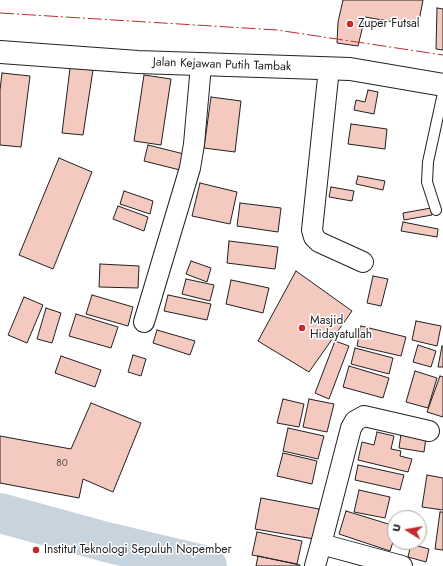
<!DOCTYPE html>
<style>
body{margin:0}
#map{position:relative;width:443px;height:566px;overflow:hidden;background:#fff;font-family:Jost,sans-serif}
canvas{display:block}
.north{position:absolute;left:387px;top:510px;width:40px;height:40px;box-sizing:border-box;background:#fff;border:1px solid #a7a7a7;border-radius:50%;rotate:281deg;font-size:11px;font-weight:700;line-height:16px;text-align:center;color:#222}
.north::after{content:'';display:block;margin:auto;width:14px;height:18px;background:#c62828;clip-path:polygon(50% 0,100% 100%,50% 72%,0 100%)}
</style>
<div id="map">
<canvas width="443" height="566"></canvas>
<div class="north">U</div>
</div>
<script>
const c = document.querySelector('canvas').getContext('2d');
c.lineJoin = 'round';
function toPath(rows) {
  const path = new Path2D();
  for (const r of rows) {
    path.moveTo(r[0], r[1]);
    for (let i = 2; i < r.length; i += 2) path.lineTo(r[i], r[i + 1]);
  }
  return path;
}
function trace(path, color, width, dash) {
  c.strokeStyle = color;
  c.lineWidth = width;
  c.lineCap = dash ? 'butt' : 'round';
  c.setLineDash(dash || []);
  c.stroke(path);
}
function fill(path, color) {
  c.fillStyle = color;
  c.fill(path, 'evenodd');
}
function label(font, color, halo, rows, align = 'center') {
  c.font = font + ' Jost,sans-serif';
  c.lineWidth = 3;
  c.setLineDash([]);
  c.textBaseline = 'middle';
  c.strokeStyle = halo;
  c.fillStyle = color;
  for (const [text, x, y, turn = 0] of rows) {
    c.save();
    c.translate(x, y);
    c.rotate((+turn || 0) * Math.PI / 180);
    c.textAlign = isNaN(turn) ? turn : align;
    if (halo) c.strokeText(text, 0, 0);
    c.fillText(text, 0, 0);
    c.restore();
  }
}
const river = toPath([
 [0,513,106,542,207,566]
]);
const building = toPath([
 [343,0,423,0,418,26,365,17,358,46,337,43,338,22,343,0],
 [437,8,443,9,443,50,436,49,437,8],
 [70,68,93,70,83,135,62,133,70,68],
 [2,73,30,76,21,147,0,145,0,90,2,73],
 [144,75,171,79,161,145,134,141,144,75],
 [368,90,378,92,374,114,354,110,356,100,365,102,368,90],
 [211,97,241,101,235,152,204,148,211,97],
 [351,124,387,129,385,149,348,144,351,124],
 [148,145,184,154,180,170,144,161,148,145],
 [59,158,92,172,53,269,19,255,59,158],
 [358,176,385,181,383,190,356,184,358,176],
 [200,183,237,192,230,224,192,216,200,183],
 [331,187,354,191,352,201,329,197,331,187],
 [124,191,153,201,150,214,120,204,124,191],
 [240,203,281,208,278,232,237,226,240,203],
 [118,206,148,217,144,231,113,219,118,206],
 [431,208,432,215,404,220,403,213,431,208],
 [403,222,438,229,437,237,401,231,403,222],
 [229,241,278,247,275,269,227,263,229,241],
 [191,261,211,268,207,282,186,274,191,261],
 [100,264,139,266,138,288,99,287,100,264],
 [296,271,352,311,309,372,258,341,296,271],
 [373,276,388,279,381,306,367,303,373,276],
 [186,279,214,285,210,301,182,294,186,279],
 [231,280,269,288,263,313,226,304,231,280],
 [92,295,133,307,128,326,86,314,92,295],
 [168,295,211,304,207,320,164,311,168,295],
 [24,297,43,305,27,343,8,335,24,297],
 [46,308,61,313,52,343,37,339,46,308],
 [76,314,118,327,111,348,69,336,76,314],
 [416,321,441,326,437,346,412,340,416,321],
 [361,326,406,337,401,356,357,346,361,326],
 [157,330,195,341,190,355,153,343,157,330],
 [335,341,349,346,329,399,315,393,335,341],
 [418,345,436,351,431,367,413,362,418,345],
 [442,346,443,346,443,367,438,367,442,346],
 [355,348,393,358,389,374,351,364,355,348],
 [133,355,146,359,141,376,128,372,133,355],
 [61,356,101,370,95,387,55,373,61,356],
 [349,366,389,378,383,398,343,387,349,366],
 [415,371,437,378,428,408,406,402,415,371],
 [440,376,443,377,443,417,427,412,440,376],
 [283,399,304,404,299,427,277,423,283,399],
 [309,399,334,404,327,432,303,427,309,399],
 [91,403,141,423,113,492,83,479,79,498,0,483,0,436,71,449,91,403],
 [288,428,324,436,318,459,283,451,288,428],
 [377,432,394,436,391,449,401,451,400,456,412,459,408,472,358,460,362,442,374,445,377,432],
 [401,434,426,438,424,452,399,448,401,434],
 [283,453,317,461,312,484,277,476,283,453],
 [358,465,404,475,400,490,355,480,358,465],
 [427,475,443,478,443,510,422,507,427,475],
 [359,490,390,497,385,518,354,512,359,490],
 [261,498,319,509,314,539,255,529,261,498],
 [346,511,395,526,395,536,390,551,339,534,346,511],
 [440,512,443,512,443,550,435,549,440,512],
 [257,532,302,541,297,564,252,555,257,532],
 [411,544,429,549,426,562,408,557,411,544],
 [258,556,300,565,300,566,256,566,258,556]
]);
const service = toPath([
 [436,210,427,182,428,162,443,93]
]);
const minor = toPath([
 [329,68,312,230,314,237,319,242,363,262],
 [144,322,190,168,194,144,201,65],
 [321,544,351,428,355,421,364,416,429,431],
 [315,566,321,544,402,566]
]);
const tertiary = toPath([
 [0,52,138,62,350,69,443,85]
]);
const power = toPath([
 [0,13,277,30,443,55]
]);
const markers = [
 [350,24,4,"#c62828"],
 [302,328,4,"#c62828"],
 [36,550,4,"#c62828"]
];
const numberNames = [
 ["80",62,464]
];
const poiNames = [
 ["Zuper Futsal",358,24],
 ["Masjid",310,321],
 ["Hidayatullah",310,335],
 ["Institut Teknologi Sepuluh Nopember",44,550]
];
const streetNames = [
 ["Jalan Kejawan Putih Tambak",222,65,2]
];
trace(river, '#c7d3dd', 40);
fill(building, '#f3c9c0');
trace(building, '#222', 1);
trace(service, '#222', 12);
trace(minor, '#222', 22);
trace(tertiary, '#222', 24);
trace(service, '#fff', 10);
trace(minor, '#fff', 20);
trace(tertiary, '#fff', 22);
trace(power, '#c62828', 1, [14, 3, 2, 3]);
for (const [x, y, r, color] of markers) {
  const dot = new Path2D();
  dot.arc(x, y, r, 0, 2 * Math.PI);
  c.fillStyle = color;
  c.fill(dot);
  trace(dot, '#fff', 1.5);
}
label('10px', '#564c4a', null, numberNames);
label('12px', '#222', '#fff', poiNames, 'left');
label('12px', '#222', '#fff', streetNames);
</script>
